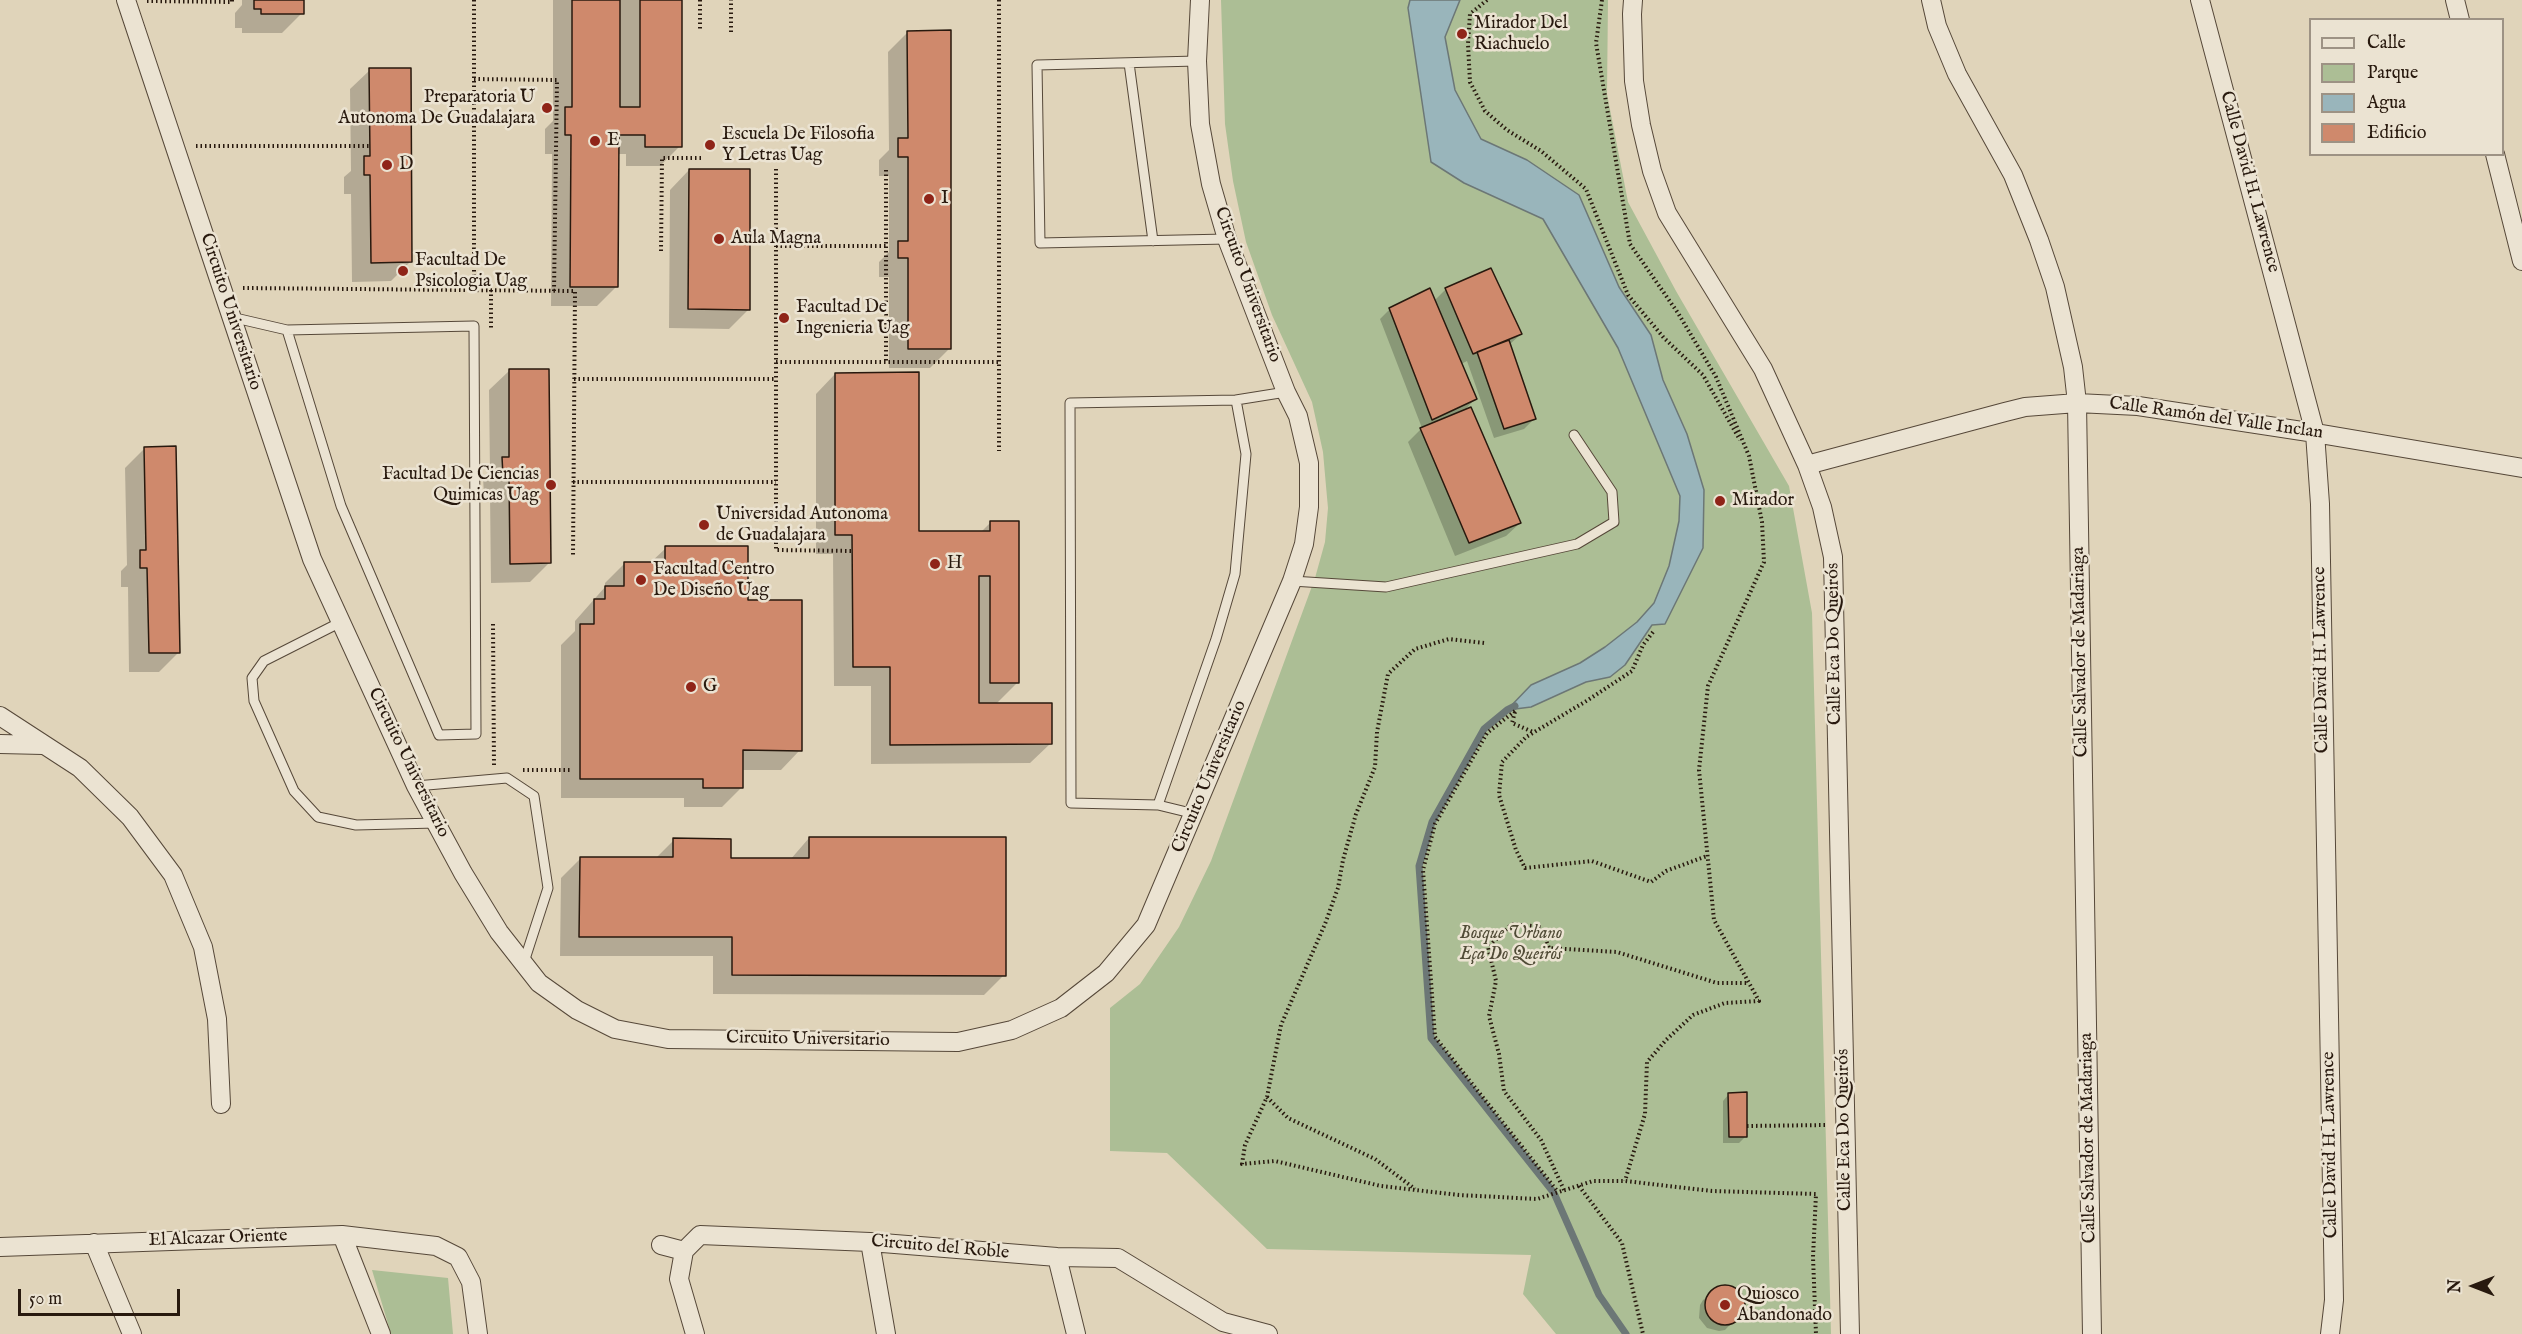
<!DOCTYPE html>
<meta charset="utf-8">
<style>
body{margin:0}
#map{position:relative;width:2522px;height:1334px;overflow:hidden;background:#e0d4ba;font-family:"IM FELL English",serif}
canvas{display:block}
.legend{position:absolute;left:2309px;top:18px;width:195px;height:138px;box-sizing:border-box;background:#ebe3d2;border:2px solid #9d9284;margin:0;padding:8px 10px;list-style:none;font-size:18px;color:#28190e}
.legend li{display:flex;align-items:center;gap:12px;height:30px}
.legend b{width:30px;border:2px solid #9d9284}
.north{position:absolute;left:2444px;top:1256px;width:60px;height:60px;-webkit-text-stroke:4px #ebe3d2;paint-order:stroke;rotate:270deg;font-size:16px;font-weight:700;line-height:24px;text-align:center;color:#28190e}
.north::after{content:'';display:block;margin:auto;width:21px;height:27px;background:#28190e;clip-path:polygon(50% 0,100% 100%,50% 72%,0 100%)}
.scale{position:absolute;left:18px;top:1289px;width:162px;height:27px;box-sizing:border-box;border:3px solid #28190e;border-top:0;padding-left:8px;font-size:18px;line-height:21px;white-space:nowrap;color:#28190e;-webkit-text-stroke:4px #ebe3d2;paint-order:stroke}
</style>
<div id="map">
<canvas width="2522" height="1334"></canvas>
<ul class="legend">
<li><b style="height:8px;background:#ebe3d2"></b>Calle</li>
<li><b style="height:16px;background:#acbe95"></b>Parque</li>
<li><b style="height:16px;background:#99b5bb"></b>Agua</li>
<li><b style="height:16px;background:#cf896c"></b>Edificio</li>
</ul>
<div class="north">N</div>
<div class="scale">50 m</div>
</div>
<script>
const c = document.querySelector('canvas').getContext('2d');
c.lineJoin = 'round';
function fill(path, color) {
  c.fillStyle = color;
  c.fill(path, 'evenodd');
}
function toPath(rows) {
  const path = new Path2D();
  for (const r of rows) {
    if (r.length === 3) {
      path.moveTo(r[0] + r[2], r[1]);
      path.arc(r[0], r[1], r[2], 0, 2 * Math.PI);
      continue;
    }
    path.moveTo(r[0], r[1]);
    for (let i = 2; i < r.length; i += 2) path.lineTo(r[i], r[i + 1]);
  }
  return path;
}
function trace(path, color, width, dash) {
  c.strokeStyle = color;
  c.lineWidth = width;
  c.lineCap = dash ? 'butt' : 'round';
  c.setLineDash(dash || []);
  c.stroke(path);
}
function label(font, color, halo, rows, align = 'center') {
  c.font = font + ' "IM FELL English",serif';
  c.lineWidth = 5;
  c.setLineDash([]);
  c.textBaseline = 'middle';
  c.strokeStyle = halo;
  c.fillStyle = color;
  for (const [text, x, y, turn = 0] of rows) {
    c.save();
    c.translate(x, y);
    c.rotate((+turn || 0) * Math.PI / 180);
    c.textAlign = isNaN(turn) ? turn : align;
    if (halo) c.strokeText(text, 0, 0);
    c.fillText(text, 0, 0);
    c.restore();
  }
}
const green = toPath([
 [1221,0,1608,0,1607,94,1628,202,1676,291,1789,486,1812,613,1831,1334,1556,1334,1523,1294,1531,1255,1267,1249,1167,1153,1110,1151,1110,1008,1140,984,1179,927,1211,861,1315,578,1325,542,1328,508,1326,486,1323,452,1312,402,1272,315,1246,242,1233,181,1225,124],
 [372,1270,448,1278,453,1334,391,1334]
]);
const water = toPath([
 [1410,0,1460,0,1445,37,1455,90,1481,139,1527,160,1579,195,1619,287,1651,335,1663,380,1687,434,1704,490,1703,548,1665,624,1652,625,1625,665,1610,677,1586,682,1531,707,1507,710,1531,685,1580,663,1605,647,1637,622,1654,603,1669,566,1679,521,1680,496,1618,348,1543,219,1464,183,1431,162,1408,8,1410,0]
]);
const shadow = toPath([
 [242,0,302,0,302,13,282,33,242,33,242,28,235,28,235,13,242,5],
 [553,0,680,0,680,146,660,166,626,166,626,154,617,154,617,286,597,306,551,306,552,154,545,154,545,129,553,121],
 [908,32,950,348,930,368,889,368,889,277,879,277,879,262,889,252,889,176,879,176,879,160,889,150,888,52],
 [370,70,410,262,391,281,352,282,351,194,344,194,344,177,351,171,350,89],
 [689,170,749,309,729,329,669,328,670,190],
 [1446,289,1521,334,1509,345,1534,419,1524,429,1494,438,1467,361,1461,364,1475,399,1462,413,1520,523,1506,536,1455,556,1408,442,1422,428,1380,319,1390,309,1434,301],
 [509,371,549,563,530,582,491,583,490,495,484,495,483,478,490,472,489,390],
 [835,374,918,532,981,532,990,523,1017,683,995,705,1050,744,1030,763,871,764,871,686,834,686,833,554,816,554,816,394],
 [145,448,179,652,159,672,129,672,128,587,121,587,121,571,127,565,125,468],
 [666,548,746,601,800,750,781,770,742,770,742,787,722,807,684,807,684,798,561,798,561,645,575,631,575,621,605,587,605,583,625,563,650,563],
 [809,838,1004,975,984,995,713,994,713,956,560,956,561,878,580,859,655,859,674,840,729,860,790,860],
 [1729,1094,1745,1137,1739,1143,1723,1143,1723,1101],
 [1721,1287,1732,1288,1741,1296,1743,1301,1741,1313,1725,1330,1719,1331,1707,1328,1699,1318,1700,1305,1703,1300]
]);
const stream = toPath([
 [1515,706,1507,710,1484,729,1432,822,1419,866,1431,1038,1554,1193,1599,1295,1626,1334]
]);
const building = toPath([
 [254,0,304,0,304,14,261,14,261,9,254,9,254,0],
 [572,0,620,0,620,107,640,107,640,0,682,0,682,147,645,147,645,135,619,135,618,287,570,287,571,135,565,135,565,107,572,107,572,0],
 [951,30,951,349,908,349,908,258,898,258,898,241,908,241,908,157,898,157,898,138,908,138,907,31,951,30],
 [369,68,411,68,412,262,371,263,370,175,364,175,364,156,370,156,369,68],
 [689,169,750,169,750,310,688,309,689,169],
 [1491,268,1522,334,1473,354,1445,288,1491,268],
 [1430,288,1477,399,1432,420,1389,308,1430,288],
 [1509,340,1536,419,1504,429,1477,352,1509,340],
 [509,369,549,369,551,563,510,564,509,476,503,476,502,457,509,457,509,369],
 [919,372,919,531,990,531,990,521,1019,521,1019,683,990,683,990,576,979,576,979,703,1052,703,1052,744,890,745,890,667,853,667,852,535,835,535,835,373,919,372],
 [1471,407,1521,523,1469,543,1420,428,1471,407],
 [176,446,180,653,149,653,147,568,140,568,140,550,146,550,144,447,176,446],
 [665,546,748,546,748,600,802,600,802,751,743,750,743,788,703,788,703,779,580,779,580,624,594,624,594,599,605,599,605,586,624,586,624,562,665,562,665,546],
 [809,837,1006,837,1006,976,732,975,732,937,579,937,580,857,673,857,673,838,731,839,731,858,809,858,809,837],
 [1747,1092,1747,1137,1729,1137,1728,1093,1747,1092],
 [1725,1305,20]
]);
const path = toPath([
 [474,0,474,290],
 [700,0,700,31],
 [999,0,999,451],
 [1487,0,1470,14,1468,44,1470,82,1485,111,1507,130,1541,151,1586,189,1628,295,1664,338,1703,375,1740,440],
 [1602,0,1596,43,1630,244,1678,313,1716,377,1749,456,1762,522,1764,562,1708,686,1699,770,1714,920,1759,1001,1725,1003,1693,1015,1666,1040,1647,1062,1645,1114,1625,1181],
 [147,1,232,2,232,0],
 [731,32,731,0],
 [474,79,557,80,554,291],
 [196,146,370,146],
 [776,169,776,550,852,551],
 [886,170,886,362],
 [776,246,886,246],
 [661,251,662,158,701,158],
 [243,288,575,291,573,556],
 [491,290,491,329],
 [776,362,999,362],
 [574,379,776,379],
 [573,482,776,482],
 [493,624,494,767],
 [1653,632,1643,645,1632,671,1588,700,1526,737,1502,762,1499,795,1516,850,1525,868,1592,861,1651,882,1666,871,1707,856],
 [1484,643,1449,639,1415,649,1388,674,1377,732,1375,767,1356,814,1343,860,1338,888,1325,924,1281,1025,1267,1097,1245,1145,1242,1164,1275,1161,1381,1186,1459,1195,1537,1199,1593,1181,1625,1181,1712,1191,1816,1194,1813,1257,1816,1334],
 [1515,711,1487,733,1435,824,1423,870,1435,1037,1558,1192],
 [1515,712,1512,723,1533,732],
 [523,770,572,770],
 [1267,1097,1288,1118,1375,1159,1415,1189],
 [1747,1126,1827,1125],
 [1579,1186,1622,1243,1643,1334],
 [1564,1190,1541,1140,1504,1091,1499,1054,1489,1016,1496,981,1488,947,1512,924,1541,927,1549,948,1617,952,1717,983,1749,983]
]);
const service = toPath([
 [1197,61,1037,65,1040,243,1227,239],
 [1129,63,1153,241],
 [231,317,287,330,474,326,476,734,439,735,341,506,287,330],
 [1236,400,1246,454,1235,574,1216,639,1158,805,1071,803,1070,403,1236,400,1286,392],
 [1292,581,1386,587,1577,544,1614,522,1612,492,1574,435],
 [341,622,264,661,252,678,254,701,294,791,318,817,356,825,436,823],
 [416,786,507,778,534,796,548,888,524,962],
 [1158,805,1195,814]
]);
const minor = toPath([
 [126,0,312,559,416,786,463,873,499,932,539,983,577,1010,615,1029,668,1039,958,1042,1012,1030,1061,1008,1106,973,1146,925,1292,581,1304,544,1309,507,1309,463,1298,416,1286,392,1227,239,1211,184,1200,124,1197,61,1200,0],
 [1633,0,1632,14,1634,81,1641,125,1652,171,1667,213,1763,369,1807,465,1822,507,1833,557,1850,1334],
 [1931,0,1937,26,1957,74,2013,175,2039,240,2055,287,2073,367,2077,403,2092,1334],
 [2200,0,2315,433,2320,504,2334,1300,2330,1334],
 [2455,0,2460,20],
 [2495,154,2522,261],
 [1807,465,2005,412,2025,407,2077,403,2138,406,2315,433,2522,468],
 [0,716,80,768,130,817,173,875,203,947,217,1019,221,1104],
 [0,744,43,745],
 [342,1235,381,1334],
 [870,1242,886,1334],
 [94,1243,132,1334],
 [661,1245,684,1251],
 [0,1247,342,1235,436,1246,458,1257,471,1282,478,1334],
 [1057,1257,1076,1334],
 [695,1334,679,1279,684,1251,700,1235,870,1242,1057,1257,1118,1258,1223,1322,1268,1334]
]);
const markers = [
 [1462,34,6,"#8f2418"],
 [547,108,6,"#8f2418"],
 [595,141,6,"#8f2418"],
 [710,145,6,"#8f2418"],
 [387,165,6,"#8f2418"],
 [929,199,6,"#8f2418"],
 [719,239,6,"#8f2418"],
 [403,271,6,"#8f2418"],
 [784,318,6,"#8f2418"],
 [551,485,6,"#8f2418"],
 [1720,501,6,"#8f2418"],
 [704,525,6,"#8f2418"],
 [935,564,6,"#8f2418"],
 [641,580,6,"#8f2418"],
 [691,687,6,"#8f2418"],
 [1725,1305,6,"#8f2418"]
];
const poiNames = [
 ["Mirador Del",1474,24],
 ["Riachuelo",1474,45],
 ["Preparatoria U",535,98,"right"],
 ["Autonoma De Guadalajara",535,119,"right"],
 ["Escuela De Filosofia",722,135],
 ["Y Letras Uag",722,156],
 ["E",607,141],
 ["D",399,165],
 ["I",941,199],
 ["Aula Magna",731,239],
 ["Facultad De",415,261],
 ["Psicologia Uag",415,282],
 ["Facultad De",796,308],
 ["Ingenieria Uag",796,329],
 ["Facultad De Ciencias",539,475,"right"],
 ["Quimicas Uag",539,496,"right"],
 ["Mirador",1732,501],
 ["Universidad Autonoma",716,515],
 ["de Guadalajara",716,536],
 ["H",947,564],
 ["Facultad Centro",653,570],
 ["De Diseño Uag",653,591],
 ["G",703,687],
 ["Quiosco",1737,1295],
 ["Abandonado",1737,1316]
];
const streetNames = [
 ["Calle David H. Lawrence",2249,182,75],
 ["Circuito Universitario",1247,285,70],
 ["Circuito Universitario",230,312,72],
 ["Calle Ramón del Valle Inclan",2216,419,8],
 ["Calle Eca Do Queirós",1835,644,-91],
 ["Calle Salvador de Madariaga",2081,652,-91],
 ["Calle David H. Lawrence",2322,660,-91],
 ["Circuito Universitario",408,763,64],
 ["Circuito Universitario",1210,777,-67],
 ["Circuito Universitario",808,1040,1],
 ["Calle Eca Do Queirós",1845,1130,-91],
 ["Calle Salvador de Madariaga",2089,1138,-91],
 ["Calle David H. Lawrence",2331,1145,-91],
 ["El Alcazar Oriente",218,1239,-2],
 ["Circuito del Roble",940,1248,5]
];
const parkNames = [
 ["Bosque Urbano",1511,934],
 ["Eça Do Queirós",1511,955]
];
fill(green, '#acbe95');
fill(water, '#99b5bb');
trace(water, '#6c7776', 1.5);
fill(shadow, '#0003');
trace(stream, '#6c7776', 7);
fill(building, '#cf896c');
trace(building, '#28190e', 1.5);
trace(service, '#564839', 11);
trace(minor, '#564839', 20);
trace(path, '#28190e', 4, [1.5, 3]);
trace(service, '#ebe3d2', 9);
trace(minor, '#ebe3d2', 18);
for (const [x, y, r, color] of markers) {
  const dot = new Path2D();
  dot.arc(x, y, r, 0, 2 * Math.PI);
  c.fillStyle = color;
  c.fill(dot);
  trace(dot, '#ebe3d2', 2);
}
label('18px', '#28190e', '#ebe3d2', poiNames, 'left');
label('18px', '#28190e', '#ebe3d2', streetNames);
label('italic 18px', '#504b36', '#ebe3d2', parkNames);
</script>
